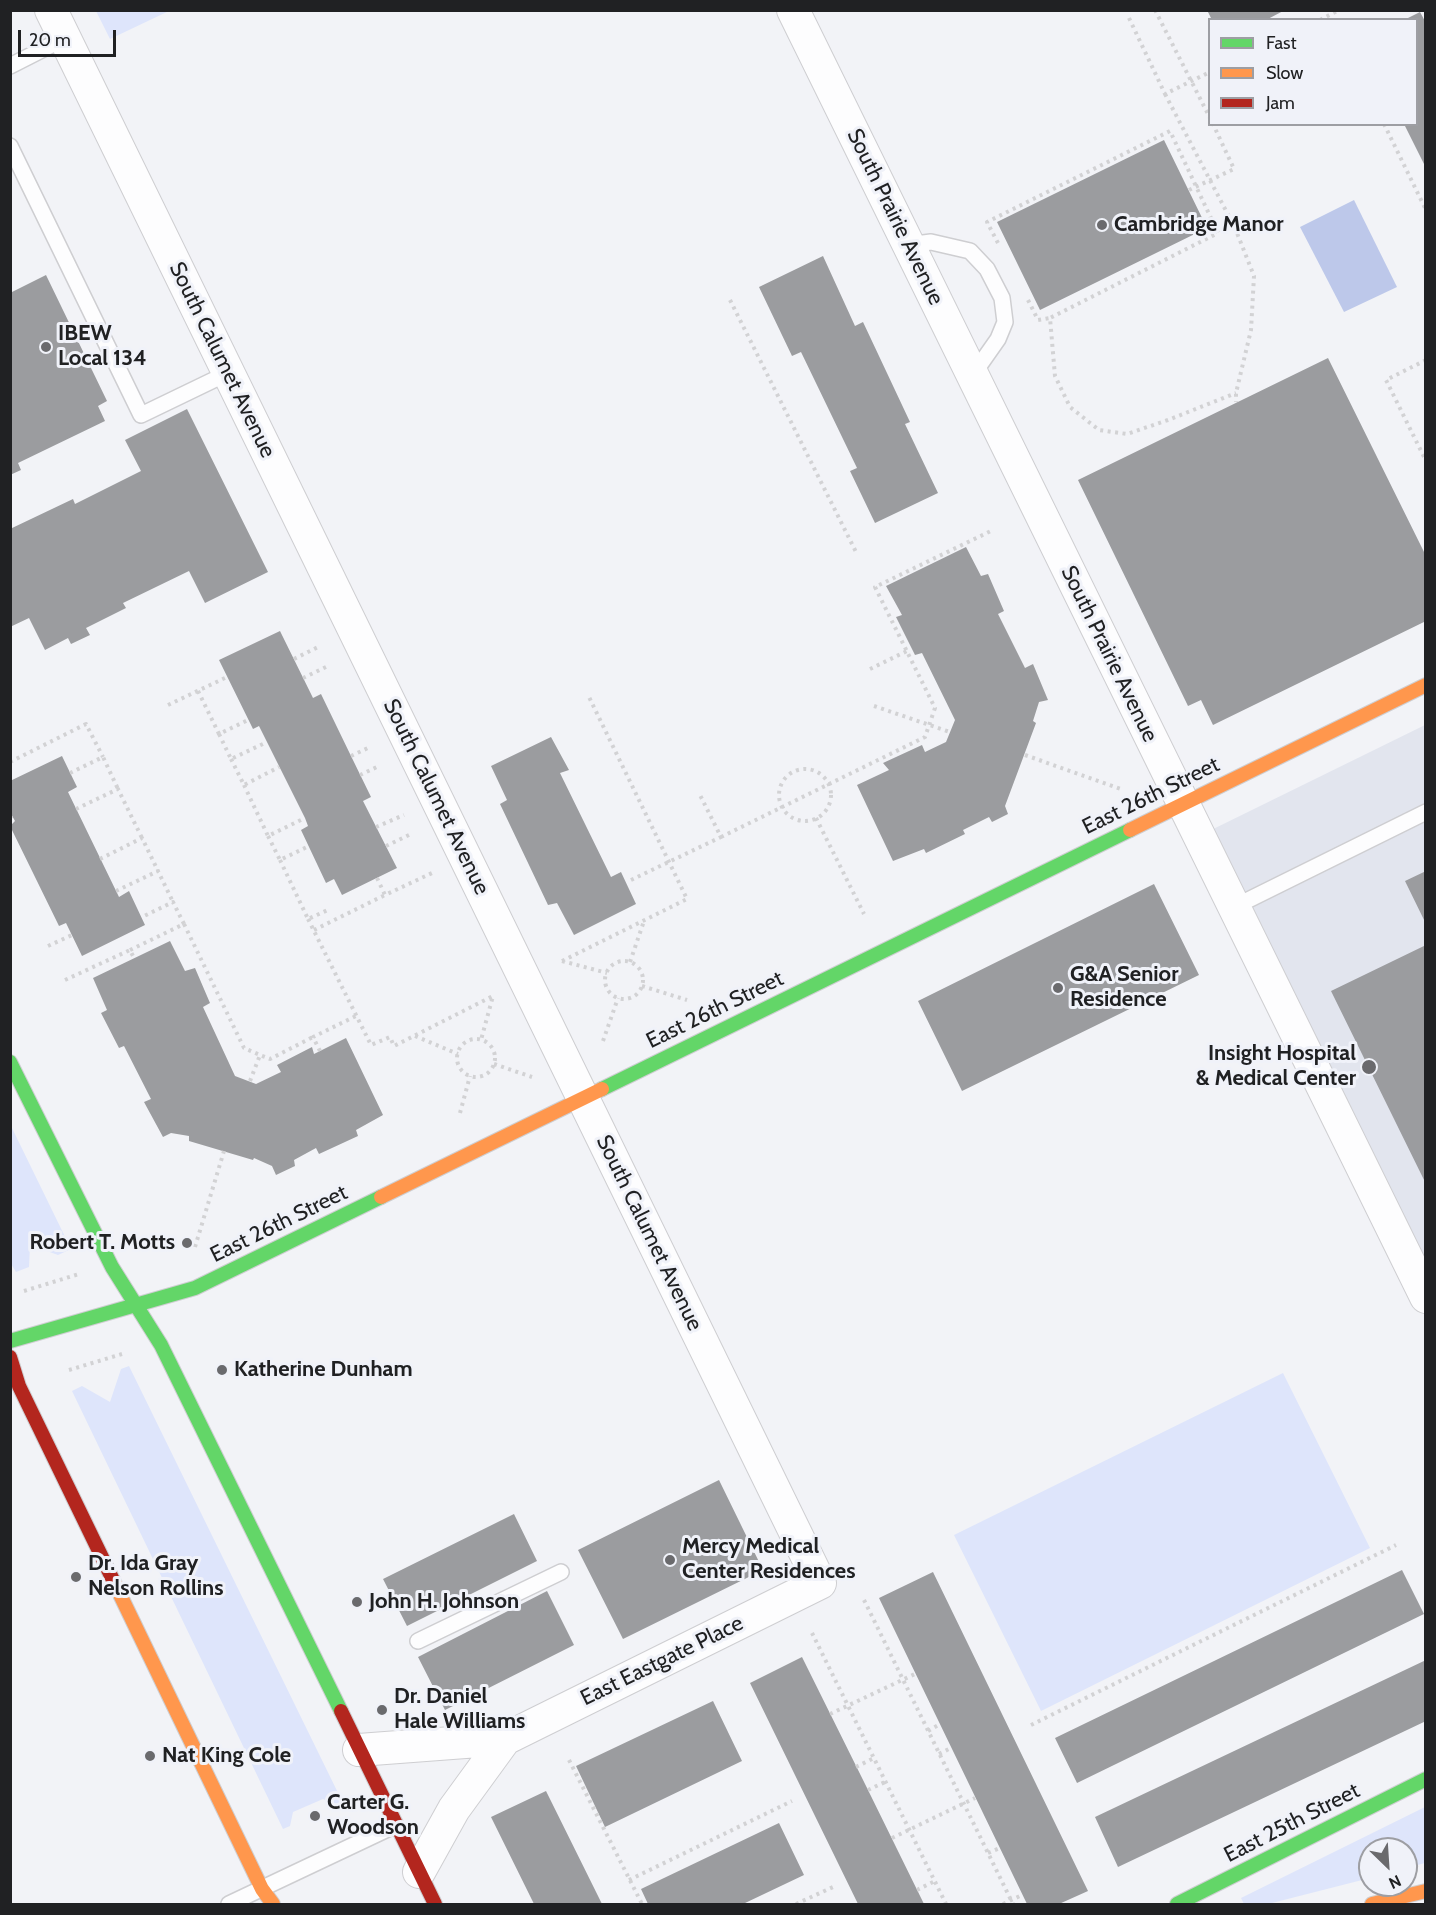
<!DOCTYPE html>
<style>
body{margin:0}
#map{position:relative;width:1436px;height:1915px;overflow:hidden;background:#f2f3f7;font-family:Cabin,sans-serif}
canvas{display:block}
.frame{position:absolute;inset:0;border:12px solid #202123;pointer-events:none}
.legend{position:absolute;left:1208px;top:18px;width:210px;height:108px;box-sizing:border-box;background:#f0f2f9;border:2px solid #9d9ea3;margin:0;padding:8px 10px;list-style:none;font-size:18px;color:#202123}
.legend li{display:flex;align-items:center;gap:12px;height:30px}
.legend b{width:30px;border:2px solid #9d9ea3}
.north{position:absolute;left:1358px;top:1837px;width:60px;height:60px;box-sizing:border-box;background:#f0f2f9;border:2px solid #9d9ea3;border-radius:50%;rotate:155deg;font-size:16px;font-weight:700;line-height:24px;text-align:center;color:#202123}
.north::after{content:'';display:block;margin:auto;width:21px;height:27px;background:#6a6a6d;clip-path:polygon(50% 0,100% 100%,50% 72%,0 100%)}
.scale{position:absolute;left:18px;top:30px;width:98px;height:27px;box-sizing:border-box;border:3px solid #202123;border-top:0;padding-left:8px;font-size:18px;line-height:21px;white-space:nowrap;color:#202123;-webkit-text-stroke:4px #f0f2f9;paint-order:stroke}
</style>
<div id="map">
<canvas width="1436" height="1915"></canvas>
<div class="frame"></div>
<ul class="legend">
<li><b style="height:8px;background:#63d668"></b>Fast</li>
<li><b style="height:8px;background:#ff974d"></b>Slow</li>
<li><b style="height:8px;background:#b3261e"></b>Jam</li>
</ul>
<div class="north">N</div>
<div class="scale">20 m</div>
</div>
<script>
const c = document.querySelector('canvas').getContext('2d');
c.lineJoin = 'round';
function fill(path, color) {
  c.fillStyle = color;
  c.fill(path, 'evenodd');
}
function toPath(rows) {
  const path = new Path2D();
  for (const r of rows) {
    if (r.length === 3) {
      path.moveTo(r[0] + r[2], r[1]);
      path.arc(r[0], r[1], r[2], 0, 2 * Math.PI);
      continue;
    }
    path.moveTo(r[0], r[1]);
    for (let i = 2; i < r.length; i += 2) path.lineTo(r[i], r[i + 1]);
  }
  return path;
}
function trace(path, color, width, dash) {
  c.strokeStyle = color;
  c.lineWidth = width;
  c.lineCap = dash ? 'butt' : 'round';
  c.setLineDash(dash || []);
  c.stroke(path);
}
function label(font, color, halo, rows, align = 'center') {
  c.font = font + ' Cabin,sans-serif';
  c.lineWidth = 6;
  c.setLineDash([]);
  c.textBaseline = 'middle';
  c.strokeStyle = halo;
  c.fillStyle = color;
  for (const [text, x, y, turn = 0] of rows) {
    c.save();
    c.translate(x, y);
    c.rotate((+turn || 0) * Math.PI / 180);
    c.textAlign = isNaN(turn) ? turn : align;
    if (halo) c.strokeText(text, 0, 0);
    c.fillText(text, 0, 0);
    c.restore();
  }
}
const built = toPath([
 [1425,725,1425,1297,1199,836]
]);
const green = toPath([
 [96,11,169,11,110,39],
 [11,1126,71,1249,58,1255,30,1245,29,1267,16,1272,10,1262],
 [129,1366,342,1801,335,1805,323,1799,293,1812,290,1826,283,1829,72,1391,82,1386,110,1402,121,1369],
 [1283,1373,1370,1548,1041,1711,954,1535],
 [1425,1807,1425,1863,1406,1868,1406,1849,1370,1849,1370,1878,1268,1904,1244,1904,1241,1898]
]);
const water = toPath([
 [1354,200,1397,287,1344,312,1300,227]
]);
const building = toPath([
 [1207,10,1285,10,1266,20,1212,20],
 [1420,12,1426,23,1426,168,1404,124,1416,124,1416,20,1404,20],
 [1164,140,1207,228,1040,310,997,222],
 [823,256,855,326,863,322,910,422,905,424,938,493,875,523,850,471,857,468,801,352,792,356,759,287],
 [46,275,107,401,98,406,105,421,18,463,21,470,10,475,10,293],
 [1328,358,1426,556,1426,621,1213,725,1201,700,1188,706,1078,480],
 [187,409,268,572,205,603,189,571,123,603,126,608,86,628,90,635,71,644,68,638,45,650,29,618,10,627,10,529,73,499,75,504,141,471,125,440],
 [966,547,981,576,988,574,1004,611,998,614,1025,668,1033,664,1048,700,1039,702,1033,721,1036,723,1005,806,1008,814,992,822,989,817,963,830,965,834,926,853,924,849,893,861,857,785,889,770,883,763,922,745,925,752,946,742,955,720,922,653,915,655,896,617,902,615,886,586],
 [280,631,313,698,321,694,351,756,371,797,363,801,397,868,342,895,334,879,326,883,301,830,308,826,305,818,259,726,253,729,219,660],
 [551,737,569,770,560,773,611,877,621,872,636,904,574,935,557,903,548,905,500,804,507,800,491,766],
 [62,756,77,787,68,792,119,897,129,891,145,925,82,956,66,923,59,926,10,826,15,821,10,812,10,781],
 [1426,871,1426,924,1405,881],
 [1154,884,1199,975,962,1091,918,1001],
 [170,941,185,971,195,968,210,1003,203,1007,235,1076,256,1084,281,1072,277,1065,312,1047,314,1054,346,1038,383,1115,356,1130,358,1136,319,1154,316,1148,294,1160,295,1166,276,1175,272,1166,254,1158,253,1160,189,1141,189,1136,171,1133,163,1137,144,1102,151,1099,124,1046,119,1048,101,1013,107,1010,93,978],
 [1426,945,1426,1184,1331,991],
 [719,1480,763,1570,623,1639,578,1550],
 [514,1514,537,1561,407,1626,383,1579],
 [1402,1570,1424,1614,1077,1783,1055,1738],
 [933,1572,1088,1891,1059,1904,1027,1904,879,1598],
 [547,1591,574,1645,445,1710,418,1657],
 [802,1657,868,1790,924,1904,858,1904,750,1683],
 [1426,1660,1426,1721,1118,1867,1095,1817],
 [713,1701,742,1761,605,1827,576,1766],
 [546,1791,602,1904,534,1904,491,1817],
 [779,1823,804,1875,743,1904,648,1904,641,1889]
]);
const path = toPath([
 [1155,10,1210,118],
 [1129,18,1165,94,1210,72],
 [1320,20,1339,10],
 [1165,94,1235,228,1254,276,1251,330,1236,393,1236,402],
 [1384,124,1426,210],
 [1189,190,1234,169,1213,124],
 [998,243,987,222,1170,131,1218,233,1050,318,1055,376,1070,407,1099,430,1127,434,1168,420,1236,393],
 [730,300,857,554],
 [1028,300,1038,320,1050,318],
 [1426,360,1386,380,1426,461],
 [294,659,320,646],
 [870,669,907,651],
 [303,678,330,665],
 [198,691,219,734,248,720],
 [168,705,227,677],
 [874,706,950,732],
 [219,734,231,759,267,742],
 [1025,755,1121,789],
 [351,756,370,747],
 [231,759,244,785,279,767],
 [10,762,86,724,103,757],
 [805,795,26],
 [70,773,103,757,118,789],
 [360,775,379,766],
 [244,785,268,836,305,818],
 [76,809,118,789,142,838],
 [10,817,12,816],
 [816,818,864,914],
 [376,827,404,815],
 [268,836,280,860,309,846],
 [721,837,925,737,935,708,875,587,993,530],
 [386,846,413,833],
 [100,859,142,838,158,871],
 [280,860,308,919,330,909],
 [377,878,385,895,432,873],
 [631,880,721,837,699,793],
 [116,891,158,871,173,902],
 [308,919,371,1045,390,1037,394,1046,493,996,481,1040],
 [184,924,244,1048,260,1055],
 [314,930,385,895],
 [48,946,72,935],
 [130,950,184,924,173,902,142,917],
 [562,961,687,899,588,695],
 [562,961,607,973],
 [624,980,19],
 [630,962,644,921],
 [65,980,130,950,134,958],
 [642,986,687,1000],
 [415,1036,458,1054],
 [476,1058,19],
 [603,1041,618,998],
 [320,1051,313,1037,356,1016],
 [494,1064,532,1077],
 [250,1081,260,1055,270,1059,313,1037],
 [460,1113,470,1076],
 [195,1247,224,1151],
 [24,1291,79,1274],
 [69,1370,122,1354],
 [864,1600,1013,1904],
 [812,1633,946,1904],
 [830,1714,915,1674],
 [1031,1725,1396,1545],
 [928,1731,940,1724],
 [939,1754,951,1748],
 [569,1760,642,1904],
 [856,1767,874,1758],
 [868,1790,885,1782],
 [892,1838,975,1798],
 [988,1853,1000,1848],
 [629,1880,792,1801],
 [917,1890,935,1881],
 [796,1904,833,1887],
 [1003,1904,1022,1895]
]);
const lane = toPath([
 [10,66,65,38],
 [10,146,141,415,228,373],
 [908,245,931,242,970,251,987,269,1002,298,1005,322,998,339,972,376],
 [1234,907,1426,812],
 [418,1641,561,1572],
 [229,1904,396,1825]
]);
const street = toPath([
 [51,10,820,1583,505,1739,359,1750],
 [793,10,1426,1297],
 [419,1872,454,1809,505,1739]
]);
const fast = toPath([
 [10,1062,112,1267,161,1345,341,1711],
 [602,1089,1130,830],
 [10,1341,195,1288,381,1197],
 [1177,1904,1426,1779]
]);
const slow = toPath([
 [1130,830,1426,685],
 [381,1197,602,1089],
 [113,1580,262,1889,273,1904],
 [1372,1904,1426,1891]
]);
const jam = toPath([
 [10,1357,19,1386,113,1580],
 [341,1711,435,1904]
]);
const markers = [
 [1102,225,6,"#6a6a6d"],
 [46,347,6,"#6a6a6d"],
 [1058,988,6,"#6a6a6d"],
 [1369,1067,8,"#6a6a6d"],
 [187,1243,6,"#6a6a6d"],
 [222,1370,6,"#6a6a6d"],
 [670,1560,6,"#6a6a6d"],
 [76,1577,6,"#6a6a6d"],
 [357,1602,6,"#6a6a6d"],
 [382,1710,6,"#6a6a6d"],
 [150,1756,6,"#6a6a6d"],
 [315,1816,6,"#6a6a6d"]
];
const streetNames = [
 ["South Prairie Avenue",895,217,64],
 ["South Calumet Avenue",222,360,64],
 ["South Prairie Avenue",1109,654,64],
 ["East 26th Street",1151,796,-26],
 ["South Calumet Avenue",436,797,64],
 ["East 26th Street",715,1010,-26],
 ["East 26th Street",279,1224,-26],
 ["South Calumet Avenue",649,1233,64],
 ["East Eastgate Place",662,1661,-26],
 ["East 25th Street",1292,1823,-27]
];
const poiNames = [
 ["Cambridge Manor",1114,225],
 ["IBEW",58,334],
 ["Local 134",58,359],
 ["G&A Senior",1070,975],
 ["Residence",1070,1000],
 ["Insight Hospital",1356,1054,"right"],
 ["& Medical Center",1356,1079,"right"],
 ["Robert T. Motts",175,1243,"right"],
 ["Katherine Dunham",234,1370],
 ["Mercy Medical",682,1547],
 ["Center Residences",682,1572],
 ["Dr. Ida Gray",88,1564],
 ["Nelson Rollins",88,1589],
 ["John H. Johnson",369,1602],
 ["Dr. Daniel",394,1697],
 ["Hale Williams",394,1722],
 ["Nat King Cole",162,1756],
 ["Carter G.",327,1803],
 ["Woodson",327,1828]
];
fill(built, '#e2e5ee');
fill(green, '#dee5fb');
fill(water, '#bdc8ea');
fill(building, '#9b9c9f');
trace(lane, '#ceced1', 18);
trace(street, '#ceced1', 34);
trace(fast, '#ceced1', 16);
trace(slow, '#ceced1', 16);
trace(jam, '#ceced1', 16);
trace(path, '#d2d2d4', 4, [3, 4.5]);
trace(lane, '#fdfdfe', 15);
trace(street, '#fdfdfe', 32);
trace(fast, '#63d668', 14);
trace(slow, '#ff974d', 14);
trace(jam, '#b3261e', 14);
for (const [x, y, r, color] of markers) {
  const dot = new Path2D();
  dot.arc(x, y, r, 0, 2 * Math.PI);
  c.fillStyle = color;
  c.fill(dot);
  trace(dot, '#f0f2f9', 2);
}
label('22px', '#202123', '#f0f2f9', streetNames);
label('bold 22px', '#202123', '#f0f2f9', poiNames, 'left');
</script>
